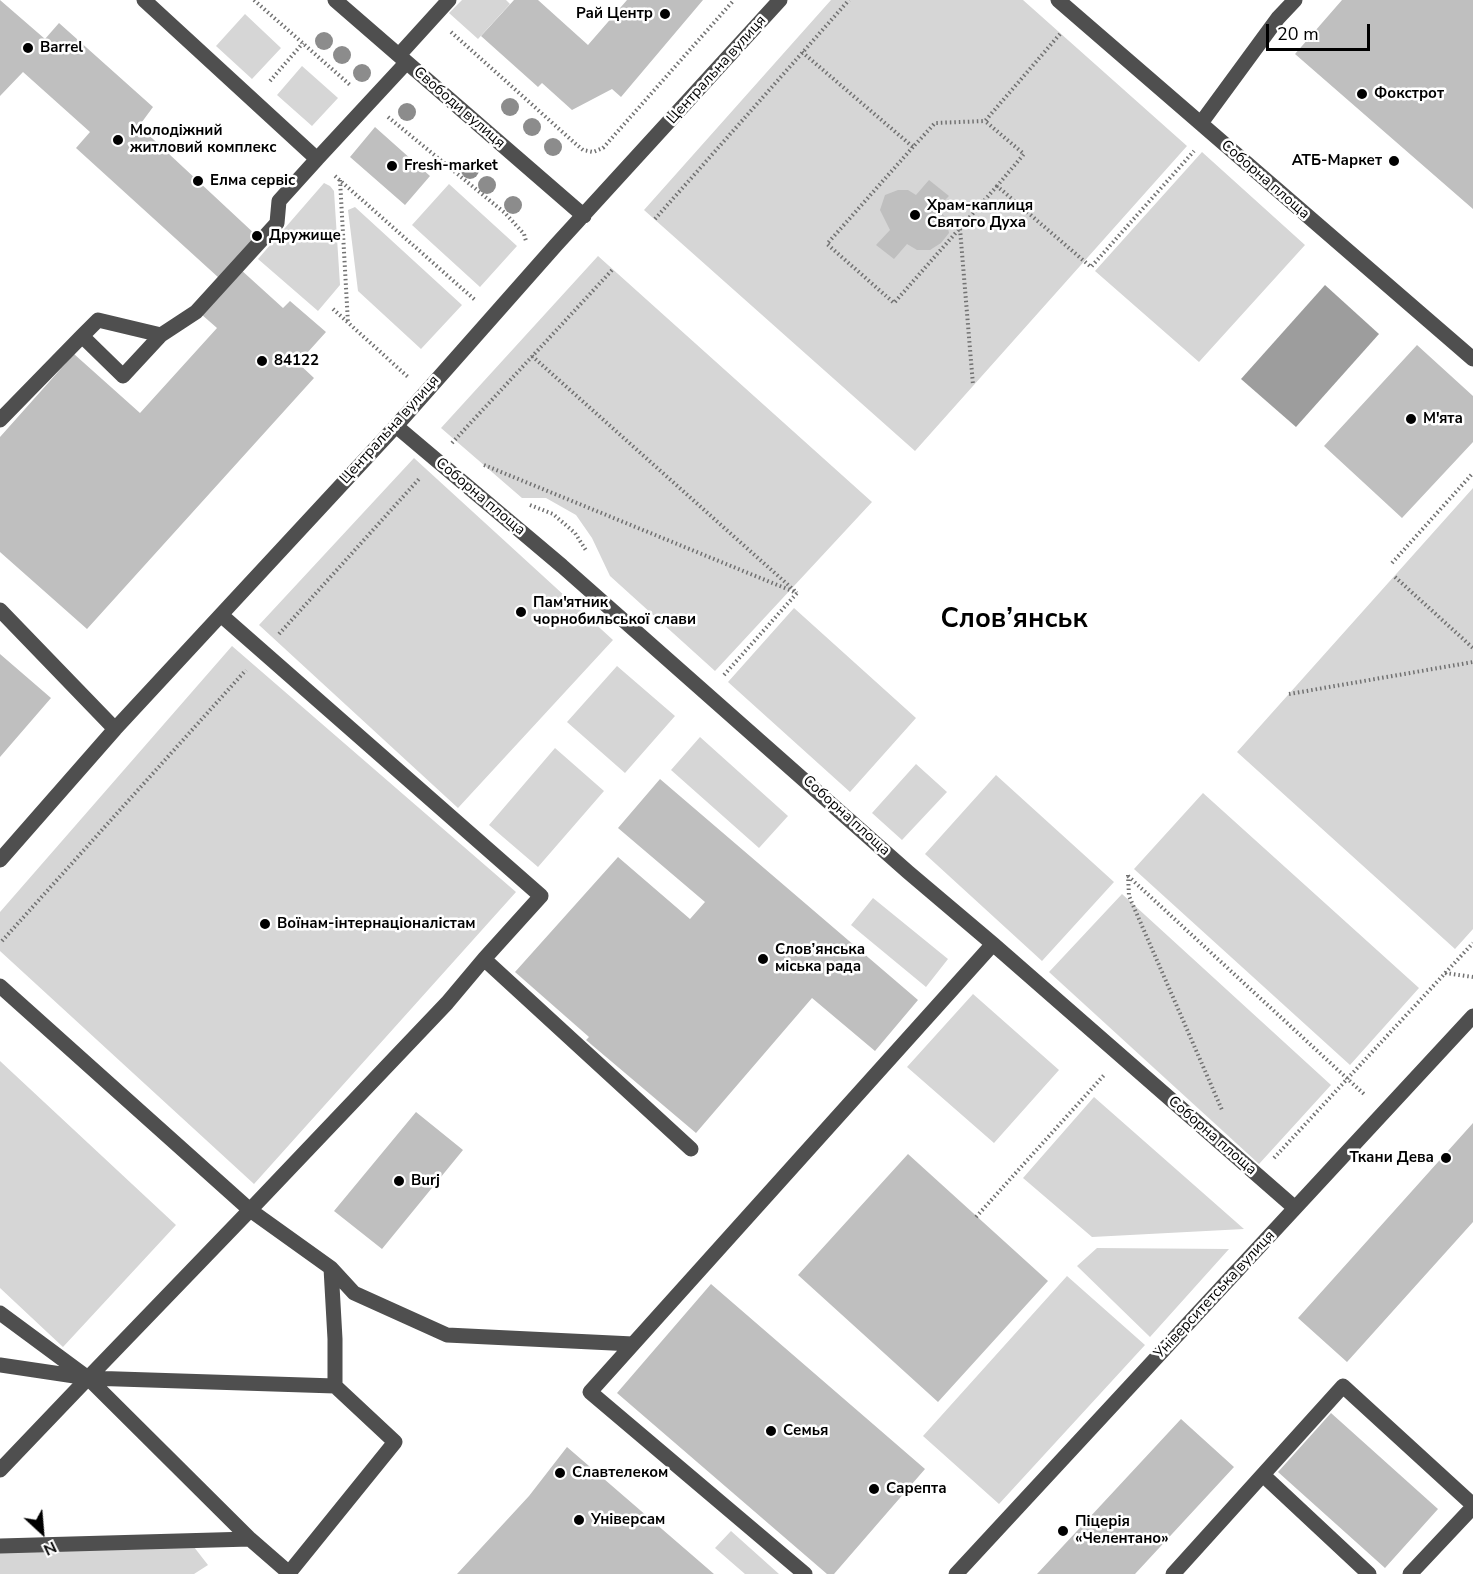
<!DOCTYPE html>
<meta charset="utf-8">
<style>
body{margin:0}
#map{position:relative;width:1473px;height:1574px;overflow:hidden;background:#fff;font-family:"Nunito Sans",sans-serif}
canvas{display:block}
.north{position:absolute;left:12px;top:1502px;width:60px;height:60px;-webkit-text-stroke:4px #fff;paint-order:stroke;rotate:154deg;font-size:16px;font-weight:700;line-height:24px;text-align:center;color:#000}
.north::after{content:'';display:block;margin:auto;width:21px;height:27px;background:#000;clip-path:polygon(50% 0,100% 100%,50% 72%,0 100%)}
.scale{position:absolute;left:1266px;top:24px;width:104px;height:27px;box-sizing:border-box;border:3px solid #000;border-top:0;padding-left:8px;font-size:18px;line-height:21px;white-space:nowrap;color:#000;-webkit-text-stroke:4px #fff;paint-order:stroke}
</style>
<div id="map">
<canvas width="1473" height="1574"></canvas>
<div class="north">N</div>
<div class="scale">20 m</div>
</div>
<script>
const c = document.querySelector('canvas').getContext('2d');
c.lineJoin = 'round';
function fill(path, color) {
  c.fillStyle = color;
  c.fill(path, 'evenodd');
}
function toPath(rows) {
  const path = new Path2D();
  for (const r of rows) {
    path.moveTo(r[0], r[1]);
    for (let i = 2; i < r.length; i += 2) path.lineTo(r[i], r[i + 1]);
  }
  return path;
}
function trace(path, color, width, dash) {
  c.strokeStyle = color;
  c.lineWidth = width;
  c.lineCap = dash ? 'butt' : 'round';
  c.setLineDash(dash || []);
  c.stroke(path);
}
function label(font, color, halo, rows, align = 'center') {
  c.font = font + ' "Nunito Sans",sans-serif';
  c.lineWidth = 5;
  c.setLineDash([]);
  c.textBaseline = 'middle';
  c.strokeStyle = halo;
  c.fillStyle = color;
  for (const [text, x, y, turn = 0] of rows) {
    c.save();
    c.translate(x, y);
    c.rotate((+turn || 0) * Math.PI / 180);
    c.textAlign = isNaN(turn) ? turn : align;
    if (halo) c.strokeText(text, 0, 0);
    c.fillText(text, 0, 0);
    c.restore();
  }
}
const green = toPath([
 [462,0,506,0,510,4,478,39,449,13],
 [831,0,1023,0,1187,146,915,451,644,210],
 [245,14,281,48,252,79,216,46],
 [302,66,338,98,312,126,277,95],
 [1202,152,1305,245,1199,362,1095,271],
 [324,183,330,186,334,191,340,285,318,311,258,259],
 [449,184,517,246,480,287,412,225],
 [355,207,462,305,421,349,358,291,348,210],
 [598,256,872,502,715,671,610,576,592,538,576,515,546,498,522,498,441,428],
 [414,458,613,640,458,808,259,625],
 [1473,488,1473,929,1455,949,1237,752],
 [794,608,916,718,850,792,728,682],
 [232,646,516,892,254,1184,0,951,0,912],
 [617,666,675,716,625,773,567,722],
 [700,737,788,816,759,848,671,770],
 [555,748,604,791,538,867,489,825],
 [916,764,947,792,902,840,872,813],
 [996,775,1114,882,1042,961,925,854],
 [1203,793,1419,988,1350,1065,1134,869],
 [1122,894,1331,1085,1259,1164,1049,972],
 [873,898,948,959,926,987,851,925],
 [973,994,1059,1070,994,1143,907,1067],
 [0,1061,176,1225,63,1347,0,1288],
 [1094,1097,1244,1229,1092,1237,1023,1178],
 [1097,1248,1229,1249,1150,1337,1077,1266],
 [1067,1276,1145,1345,999,1504,923,1436],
 [731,1531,779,1574,745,1574,715,1548],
 [194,1547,208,1565,194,1574,0,1574,0,1548]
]);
const water = toPath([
 [1325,285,1379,334,1296,427,1241,379]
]);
const building = toPath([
 [0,0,45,39,59,23,153,107,139,126,257,236,219,278,76,148,90,132,23,72,0,96],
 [514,0,538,0,588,45,627,0,703,0,621,97,612,89,572,110,542,83,538,87,481,36],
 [1342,0,1473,0,1473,209,1295,54],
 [375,127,430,176,405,205,350,157],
 [929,180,949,196,938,207,946,219,949,233,941,243,930,250,917,250,907,244,894,259,876,245,890,230,880,210,885,195,898,190,908,190,916,195],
 [240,269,283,308,290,301,326,332,298,363,314,378,87,629,0,552,0,437,74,354,140,413,217,328,201,314],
 [1417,345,1473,396,1473,442,1402,518,1324,446],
 [0,654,51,698,0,757],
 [660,779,918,1000,875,1051,812,998,696,1133,586,1040,589,1037,515,972,618,857,690,919,705,902,618,828],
 [416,1112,463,1150,382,1249,334,1211],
 [1473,1123,1473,1222,1347,1362,1298,1318],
 [908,1154,1048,1281,938,1402,798,1275],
 [711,1284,925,1469,834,1574,827,1574,617,1393],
 [1331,1413,1438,1509,1385,1568,1278,1472],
 [1181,1419,1234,1467,1135,1574,1037,1574],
 [567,1447,714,1574,457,1574,529,1496]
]);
const path = toPath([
 [254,0,350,85],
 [451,32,577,145,583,150,593,152,603,148,734,0],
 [1060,34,985,121,1024,154,997,186,1091,267,1194,151],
 [802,52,913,147,935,123,985,121],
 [270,81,303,43],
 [388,117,505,213,524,234,526,241],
 [913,147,827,244,894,303,997,186],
 [335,176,475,300],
 [340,180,348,323],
 [655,219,849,0],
 [960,229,973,385],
 [333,309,408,377],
 [532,356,795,591],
 [452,443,613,269],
 [484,465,797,593],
 [530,505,553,514,575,533,587,552],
 [1392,563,1473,473],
 [1395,577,1473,648],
 [279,634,419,479],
 [724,675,797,593],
 [1289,694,1473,662],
 [1128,875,1129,896,1222,1110],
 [1128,876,1365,1095],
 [2,941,246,670],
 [1445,973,1473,977],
 [1274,1158,1473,943],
 [976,1217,1105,1074]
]);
const minor = toPath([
 [144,0,317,159,406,63],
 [335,0,584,216],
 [1058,0,1473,359],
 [399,55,449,0],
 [1201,123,1278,18,1295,0],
 [161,335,196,312,277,223,279,201,317,159],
 [0,420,82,336,98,320,161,335,123,376,82,336],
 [396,426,562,566,908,872,993,944,1295,1208],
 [0,610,115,729],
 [221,615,541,896,484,959,447,1003,250,1210,331,1268,354,1293,447,1335,633,1344],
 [0,860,115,729,396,426,556,245,780,0],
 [484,959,691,1149],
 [0,986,250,1210,88,1378,0,1313],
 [331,1268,335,1339,335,1386],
 [0,1365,88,1378,335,1386,395,1442,289,1573,290,1574],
 [0,1470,88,1378,250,1539],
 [1263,1475,1369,1574],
 [0,1546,250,1539,289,1573],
 [805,1574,590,1392,993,944],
 [956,1574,1473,1016],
 [1173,1574,1343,1386,1473,1505],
 [1410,1574,1473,1507]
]);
const trees = [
 [324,41],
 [342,55],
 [362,73],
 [510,107],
 [407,112],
 [532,127],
 [553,147],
 [470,170],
 [487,185],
 [513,205]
];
const markers = [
 [665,14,6,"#000"],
 [28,48,6,"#000"],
 [1362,94,6,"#000"],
 [118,140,6,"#000"],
 [1394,161,6,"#000"],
 [392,166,6,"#000"],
 [198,181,6,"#000"],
 [915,215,6,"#000"],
 [257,236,6,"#000"],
 [262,361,6,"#000"],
 [1411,419,6,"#000"],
 [521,612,6,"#000"],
 [265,924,6,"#000"],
 [763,959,6,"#000"],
 [1446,1158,6,"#000"],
 [399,1181,6,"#000"],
 [771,1431,6,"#000"],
 [560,1473,6,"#000"],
 [874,1489,6,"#000"],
 [579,1520,6,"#000"],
 [1063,1531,6,"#000"]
];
const poiNames = [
 ["Рай Центр",653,14,"right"],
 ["Barrel",40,48],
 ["Фокстрот",1374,94],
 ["Молодіжний",130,131],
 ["житловий комплекс",130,148],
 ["АТБ-Маркет",1382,161,"right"],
 ["Fresh-market",404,166],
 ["Елма сервіс",210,181],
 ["Храм-каплиця",927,206],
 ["Святого Духа",927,223],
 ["Дружище",269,236],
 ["84122",274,361],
 ["М'ята",1423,419],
 ["Пам'ятник",533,603],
 ["чорнобильської слави",533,620],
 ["Воїнам-інтернаціоналістам",277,924],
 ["Слов’янська",775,950],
 ["міська рада",775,967],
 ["Ткани Дева",1434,1158,"right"],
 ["Burj",411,1181],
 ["Семья",783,1431],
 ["Славтелеком",572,1473],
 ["Сарепта",886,1489],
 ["Універсам",591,1520],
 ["Піцерія",1075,1522],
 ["«Челентано»",1075,1539]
];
const streetNames = [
 ["Центральна вулиця",717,70,-48],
 ["Свободи вулиця",459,108,41],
 ["Соборна площа",1265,180,41],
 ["Центральна вулиця",390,430,-48],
 ["Соборна площа",480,497,40],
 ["Соборна площа",846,816,42],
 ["Соборна площа",1212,1136,41],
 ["Університетська вулиця",1215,1295,-47]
];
const townNames = [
 ["Слов’янськ",1014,620]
];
fill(green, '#d6d6d6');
fill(water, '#9d9d9d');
fill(building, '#bfbfbf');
trace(path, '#717171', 4, [1.5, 3]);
trace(minor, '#4f4f4f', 15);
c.fillStyle = '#8c8c8c';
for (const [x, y] of trees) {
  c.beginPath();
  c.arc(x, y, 9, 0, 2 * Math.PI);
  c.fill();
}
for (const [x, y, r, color] of markers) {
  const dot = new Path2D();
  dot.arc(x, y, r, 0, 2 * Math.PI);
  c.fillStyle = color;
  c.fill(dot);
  trace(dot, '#fff', 2);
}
label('bold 15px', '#000', '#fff', poiNames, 'left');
label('15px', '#000', '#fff', streetNames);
label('bold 27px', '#000', '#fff', townNames);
</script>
